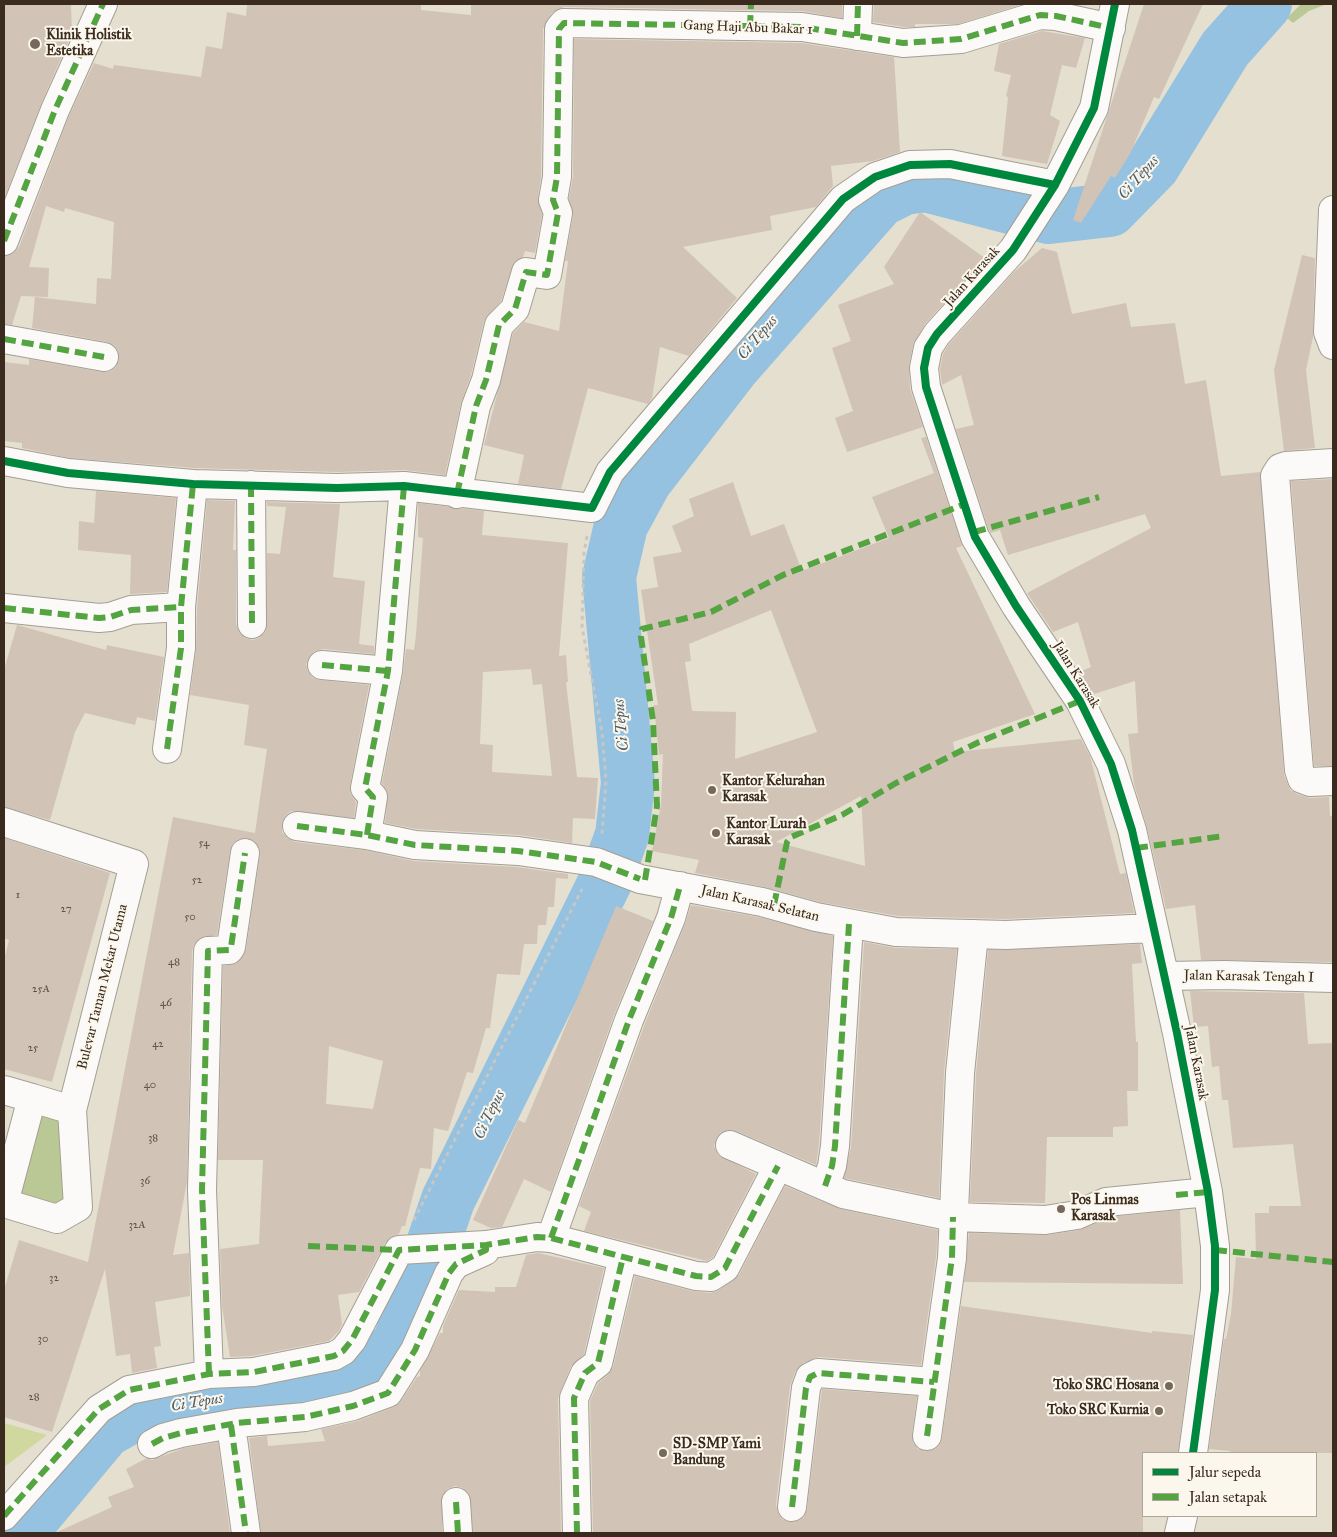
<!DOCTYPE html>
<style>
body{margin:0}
#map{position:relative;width:1337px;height:1537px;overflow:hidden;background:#e5dfcf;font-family:"IM FELL Great Primer",serif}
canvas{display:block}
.frame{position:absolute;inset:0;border:5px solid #3b2a1e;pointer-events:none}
.legend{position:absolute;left:1142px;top:1452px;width:175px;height:65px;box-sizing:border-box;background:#fbf7ec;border:1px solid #aea59a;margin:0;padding:6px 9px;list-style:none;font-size:15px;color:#3b2a1e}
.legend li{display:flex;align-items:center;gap:10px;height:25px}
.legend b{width:25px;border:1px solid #aea59a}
</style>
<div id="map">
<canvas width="1337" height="1537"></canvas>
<div class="frame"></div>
<ul class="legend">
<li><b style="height:6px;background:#00873e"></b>Jalur sepeda</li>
<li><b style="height:6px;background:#54a441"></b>Jalan setapak</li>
</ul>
</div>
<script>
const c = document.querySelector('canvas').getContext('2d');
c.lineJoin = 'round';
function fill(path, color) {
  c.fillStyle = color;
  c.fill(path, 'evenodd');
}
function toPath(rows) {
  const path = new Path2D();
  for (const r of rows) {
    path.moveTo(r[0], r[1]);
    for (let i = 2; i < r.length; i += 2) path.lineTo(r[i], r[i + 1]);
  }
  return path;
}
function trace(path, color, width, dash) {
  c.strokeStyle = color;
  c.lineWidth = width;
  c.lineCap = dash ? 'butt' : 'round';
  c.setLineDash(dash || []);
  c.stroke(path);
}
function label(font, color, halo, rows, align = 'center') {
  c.font = font + ' "IM FELL Great Primer",serif';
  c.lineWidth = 4;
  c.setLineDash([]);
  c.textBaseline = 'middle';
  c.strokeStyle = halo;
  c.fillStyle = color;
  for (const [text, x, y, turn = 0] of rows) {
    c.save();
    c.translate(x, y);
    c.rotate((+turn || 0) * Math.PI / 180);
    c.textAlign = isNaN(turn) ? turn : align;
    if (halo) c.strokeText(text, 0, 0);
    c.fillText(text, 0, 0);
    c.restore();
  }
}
const green = toPath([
 [4,1423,47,1435,4,1467]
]);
const forest = toPath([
 [1301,4,1327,4,1309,11,1293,23,1287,18],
 [37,1107,66,1115,71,1203,56,1212,12,1199]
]);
const river = toPath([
 [20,1533,105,1431,139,1412,344,1381,375,1374,400,1341,448,1200,605,882,622,835,628,783,609,577,621,525,645,481,733,367,880,200,904,188,926,185,1049,217,1110,210,1153,166,1225,49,1265,4]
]);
const building = toPath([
 [4,4,71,4,72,33,41,104,4,199],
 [247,4,421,4,421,10,471,15,471,4,842,4,842,18,802,11,564,7,552,13,543,29,541,176,538,198,542,215,535,253,525,251,523,257,514,262,501,301,484,321,471,375,461,403,445,475,404,470,337,472,194,468,70,458,22,448,22,443,4,441,4,362,29,365,29,359,102,372,110,371,116,367,119,360,118,351,114,345,107,342,32,328,35,297,96,304,97,278,111,279,114,222,65,208,64,212,46,206,29,267,49,268,48,297,21,296,12,325,4,324,4,256,13,253,19,247,69,116,94,63,113,69,114,65,201,77,206,46,222,49,227,12,246,16],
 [874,4,1023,4,958,24,915,24,915,27,904,27,873,22],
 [1144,4,1203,4,1159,99,1154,97,1130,154,1115,178,1111,176,1081,223,1073,220],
 [1042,31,1085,38,1076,68,1062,65,1050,115,1060,121,1047,164,1002,156,1008,97,1006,96,1011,75,994,71,999,44],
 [574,39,801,43,894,57,900,152,873,161,831,166,833,186,816,207,770,216,772,230,683,247,737,298,689,356,660,347,652,398,648,404,588,388,561,489,518,484,524,455,484,445,513,333,524,322,559,331,568,261,565,261,573,216,569,198,573,177],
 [920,212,985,258,925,324,913,345,909,365,910,389,923,427,847,452,835,418,853,411,832,348,851,341,838,305,894,284,884,267],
 [1042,248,1057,252,1072,314,1126,303,1131,327,1175,323,1185,384,1206,380,1221,476,1261,472,1284,775,1290,790,1297,794,1310,798,1329,797,1330,816,1333,816,1333,962,1201,960,1195,905,1166,909,1147,827,1134,784,1128,734,1138,733,1135,681,1094,694,1079,672,1091,667,1078,622,1053,632,1027,593,1151,528,1145,514,1008,555,1000,530,991,533,989,530,956,429,974,425,961,375,942,385,940,369,943,354,949,344,1014,272],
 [1302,255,1315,258,1313,337,1306,370,1315,448,1284,451,1274,370],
 [926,437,962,546,956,548,1035,714,953,742,955,752,1081,739,1090,756,1120,874,1126,873,1134,913,1006,919,898,916,820,902,765,887,695,873,699,860,652,851,661,805,663,754,659,755,654,705,658,705,641,590,658,587,653,557,682,552,672,526,694,516,689,499,733,482,751,536,784,524,802,571,889,538,872,497,934,473,921,438],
 [771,610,817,732,735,759,736,712,692,711,685,662,691,661,689,644],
 [861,796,865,866,776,842],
 [1333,479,1333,766,1314,766,1291,481],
 [96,491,176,498,167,592,130,594,131,555,78,550,79,521,94,523],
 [207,500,235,501,233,550,236,550,236,624,239,632,245,638,253,640,259,638,266,631,267,553,280,554,286,507,267,506,267,502,340,504,333,577,365,581,359,644,374,646,374,654,323,649,315,651,310,656,306,664,308,672,313,678,320,680,369,685,350,785,350,793,356,802,354,818,291,811,285,816,282,824,282,832,287,838,295,842,364,850,414,861,516,867,568,874,568,879,556,878,554,907,548,907,546,925,538,925,537,944,524,944,520,975,497,974,490,1028,486,1028,473,1073,467,1072,448,1131,434,1128,431,1169,420,1168,405,1226,402,1226,399,1234,391,1237,385,1243,359,1292,338,1295,342,1324,339,1331,329,1341,252,1356,230,1357,222,1306,220,1249,259,1244,263,1160,218,1160,223,966,237,963,246,950,260,855,259,847,254,841,247,838,239,839,233,843,230,851,217,935,200,938,194,944,192,951,187,1182,173,1255,189,1253,190,1296,155,1302,161,1346,154,1347,157,1368,132,1373,130,1354,116,1356,105,1269,52,1432,4,1417,4,1290,19,1240,88,1262,173,817,255,833,267,749,244,745,249,705,190,695,196,650,197,608],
 [329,1046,383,1061,373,1109,326,1104],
 [418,503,484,511,482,535,568,543,559,656,566,655,568,682,566,682,577,777,598,778,595,819,573,818,572,843,519,835,417,829,385,823,388,793,382,783,403,674,406,649,414,650,416,635,423,538,418,537],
 [531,669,533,685,542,684,552,776,492,772,493,745,480,744,483,672],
 [17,625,106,650,107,645,164,657,155,721,137,717,135,725,85,713,75,732,50,820,4,807,4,670],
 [4,838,110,873,52,1082,4,1069,4,960,9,940,4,938],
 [691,905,758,917,833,936,819,1144,816,1165,736,1131,728,1130,720,1133,716,1139,714,1146,718,1155,756,1174,713,1257,707,1261,584,1231,591,1212,579,1206,644,1026,685,924],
 [616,906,653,921,614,1015,551,1192,524,1179,502,1227,491,1228,473,1220,518,1120,525,1123],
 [864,942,896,948,957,949,944,1072,939,1198,844,1178,851,1147],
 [1140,944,1142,963,1132,964,1136,1042,1138,1042,1138,1091,1127,1091,1128,1126,1113,1127,1113,1137,1047,1137,1045,1203,1054,1203,970,1202,976,1074,988,950],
 [1190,991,1304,993,1308,1044,1333,1043,1333,1453,1230,1453,1230,1451,1209,1449,1224,1339,1226,1339,1231,1314,1236,1257,1256,1259,1255,1213,1269,1213,1269,1206,1301,1206,1293,1144,1233,1148,1228,1100,1222,1100,1219,1066,1212,1067,1208,1026,1194,1027],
 [785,1186,840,1209,938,1230,936,1257,921,1365,819,1357,803,1363,795,1372,790,1386,776,1505,778,1513,782,1519,790,1522,798,1521,804,1517,807,1509,822,1389,917,1396,912,1434,913,1442,918,1449,925,1451,933,1450,939,1446,942,1438,961,1306,1152,1333,1152,1331,1193,1335,1178,1453,1143,1453,1143,1533,593,1533,590,1401,598,1383,608,1375,613,1367,635,1276,692,1291,710,1293,719,1290,739,1275],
 [1180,1210,1183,1284,964,1282,969,1233,1047,1235,1080,1230,1110,1217],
 [538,1253,604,1268,584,1354,571,1366,558,1398,561,1533,473,1533,469,1494,463,1488,455,1486,447,1489,442,1496,442,1533,261,1533,249,1438,267,1436,268,1446,325,1441,321,1429,358,1421,394,1407,401,1401,417,1377,420,1376,420,1371,440,1333,443,1333,443,1326,459,1290,495,1292,495,1287,516,1287,526,1255],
 [218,1442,230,1533,55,1533,112,1507,108,1497,134,1487,126,1469,147,1458,152,1460,184,1448]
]);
const path = toPath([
 [587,536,584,553,582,627,602,732,606,780,602,835],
 [414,1220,582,889]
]);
const minor = toPath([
 [1115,4,1094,108,1055,185,1013,250,937,334,928,348,924,368,926,387,975,537,1016,606,1080,701,1111,764,1132,830,1177,1033,1208,1192,1215,1246,1215,1290,1193,1453],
 [857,36,858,4],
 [1333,210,1328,332,1333,345],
 [4,241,55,110,103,4],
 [4,339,104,357],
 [4,461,68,473,193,484,337,488,404,486,592,508,610,472,843,199,875,177,910,165,950,164,1055,185],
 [1333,463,1286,466,1280,468,1275,476,1299,770,1302,779,1310,782,1333,781],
 [251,485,252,624],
 [457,494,476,406,486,380,499,325,515,309,526,272,547,275,558,213,553,200,557,177,559,29,564,23,802,27,903,43,961,39,1040,15,1056,16,1111,28],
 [4,608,99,618,110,617,131,610,181,607],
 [322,665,388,671],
 [167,749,181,648,181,607,193,484],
 [4,822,134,864,72,1110,78,1207,57,1219,4,1203],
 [297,826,367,835,415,845,518,851,596,862,640,879,762,902,816,917,896,932,1006,935,1153,928],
 [367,835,373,797,365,788,388,671,404,486],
 [1165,976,1224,975,1333,978],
 [4,1090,32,1098],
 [730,1145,843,1194,953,1217,1045,1220,1077,1215,1106,1202,1208,1192],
 [825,1186,832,1166,835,1146,849,924],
 [4,1203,32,1098,72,1110],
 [551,1238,629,1020,671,918,680,886],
 [209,1374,202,1190,208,951,229,950,231,947,245,853],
 [231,1425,246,1533],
 [927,1436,952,1258,960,1073,974,934],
 [152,1444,163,1438,181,1433,237,1423,305,1417,353,1406,388,1393,415,1350,449,1273,456,1264,485,1251],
 [456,1502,458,1533],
 [792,1507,806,1388,810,1377,818,1373,934,1382],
 [4,1516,99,1409,129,1390,209,1374,254,1372,334,1356,343,1351,352,1340,399,1250,486,1245,537,1237,551,1238,696,1276,711,1277,725,1268,778,1166],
 [577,1533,574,1398,585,1373,598,1363,623,1257],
 [1179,1533,1183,1516]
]);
const quiet = toPath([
 [750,27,751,4],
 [857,36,858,4],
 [4,241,55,110,103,4],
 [4,339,104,357],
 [251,485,252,624],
 [457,494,476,406,486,380,499,325,515,309,526,272,547,275,558,213,553,200,557,177,559,29,564,23,802,27,903,43,961,39,1040,15,1056,16,1111,28],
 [974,532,1099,497],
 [4,608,99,618,110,617,131,610,181,607],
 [322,665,388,671],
 [167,749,181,648,181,607,193,484],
 [297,826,367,835,415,845,518,851,596,862,640,879],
 [367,835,373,797,365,788,388,671,404,486],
 [1136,848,1224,836],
 [645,880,657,806,653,721,641,637,642,629,711,612,783,575,965,504],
 [774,905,787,842,791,837,842,815,896,783,979,742,1080,701],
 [825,1186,832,1166,835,1146,849,924],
 [1176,1195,1208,1192],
 [551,1238,629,1020,671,918,680,886],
 [308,1246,399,1250],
 [1215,1250,1333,1262],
 [209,1374,202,1190,208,951,229,950,231,947,245,853],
 [231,1425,246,1533],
 [927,1436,952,1258,953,1217],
 [152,1444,163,1438,181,1433,237,1423,305,1417,353,1406,388,1393,415,1350,449,1273,456,1264,486,1250,486,1245],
 [456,1502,458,1533],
 [792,1507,806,1388,810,1377,818,1373,934,1382],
 [4,1516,99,1409,129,1390,209,1374,254,1372,334,1356,343,1351,352,1340,399,1250,486,1245,537,1237,551,1238,696,1276,711,1277,725,1268,778,1166],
 [577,1533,574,1398,585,1373,598,1363,623,1257]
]);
const cycleway = toPath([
 [1115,4,1094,108,1055,185,1013,250,937,334,928,348,924,368,926,387,975,537,1016,606,1080,701,1111,764,1132,830,1177,1033,1208,1192,1215,1246,1215,1290,1193,1453],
 [4,461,68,473,193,484,337,488,404,486,592,508,610,472,843,199,875,177,910,165,950,164,1055,185]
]);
const markers = [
 [35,44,6,"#76695c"],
 [712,790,5,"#76695c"],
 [716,833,5,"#76695c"],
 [1061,1209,5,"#76695c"],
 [1169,1386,5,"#76695c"],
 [1159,1411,5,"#76695c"],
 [663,1453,5,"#76695c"]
];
const numberNames = [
 ["54",204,843],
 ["52",197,880],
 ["1",18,895],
 ["27",66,909],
 ["50",190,917],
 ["48",174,962],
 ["25A",41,989],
 ["46",166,1003],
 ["42",158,1044],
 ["25",33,1048],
 ["40",150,1085],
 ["38",153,1138],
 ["36",145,1181],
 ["32A",137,1225],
 ["32",54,1278],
 ["30",43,1339],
 ["28",34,1397]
];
const streetNames = [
 ["Gang Haji Abu Bakar 1",748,28,2],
 ["Jalan Karasak",972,277,-48],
 ["Jalan Karasak",1076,675,58],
 ["Jalan Karasak Selatan",760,904,13],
 ["Jalan Karasak Tengah I",1249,977,1],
 ["Bulevar Taman Mekar Utama",103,987,-76],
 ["Jalan Karasak",1196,1063,79]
];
const poiNames = [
 ["Klinik Holistik",46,36],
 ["Estetika",46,52],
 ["Kantor Kelurahan",722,782],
 ["Karasak",722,798],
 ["Kantor Lurah",726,825],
 ["Karasak",726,841],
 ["Pos Linmas",1071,1201],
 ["Karasak",1071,1217],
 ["Toko SRC Hosana",1159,1386,"right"],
 ["Toko SRC Kurnia",1149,1411,"right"],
 ["SD-SMP Yami",673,1445],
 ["Bandung",673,1461]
];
const waterNames = [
 ["Ci Tepus",1139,178,-48],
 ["Ci Tepus",758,338,-49],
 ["Ci Tepus",622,725,-95],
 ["Ci Tepus",490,1115,-64],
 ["Ci Tepus",197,1403,-9]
];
fill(green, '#d0d89f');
fill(forest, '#bac896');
trace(river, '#94c2e0', 54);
fill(building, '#d1c3b6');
trace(minor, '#a49f94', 30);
trace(path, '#cac7c3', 3, [4, 4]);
trace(minor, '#fbfaf8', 28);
trace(quiet, '#54a441', 6, [12, 6]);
trace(cycleway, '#00873e', 8);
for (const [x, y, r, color] of markers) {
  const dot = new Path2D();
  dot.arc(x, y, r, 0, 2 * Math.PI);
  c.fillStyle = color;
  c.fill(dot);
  trace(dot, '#fbf7ec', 2);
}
label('11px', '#605044', null, numberNames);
label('14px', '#3b2a1e', '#fbf7ec', streetNames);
label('bold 14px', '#3b2a1e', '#fbf7ec', poiNames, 'left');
label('italic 15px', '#4e5b65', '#fbf7ec', waterNames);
</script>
